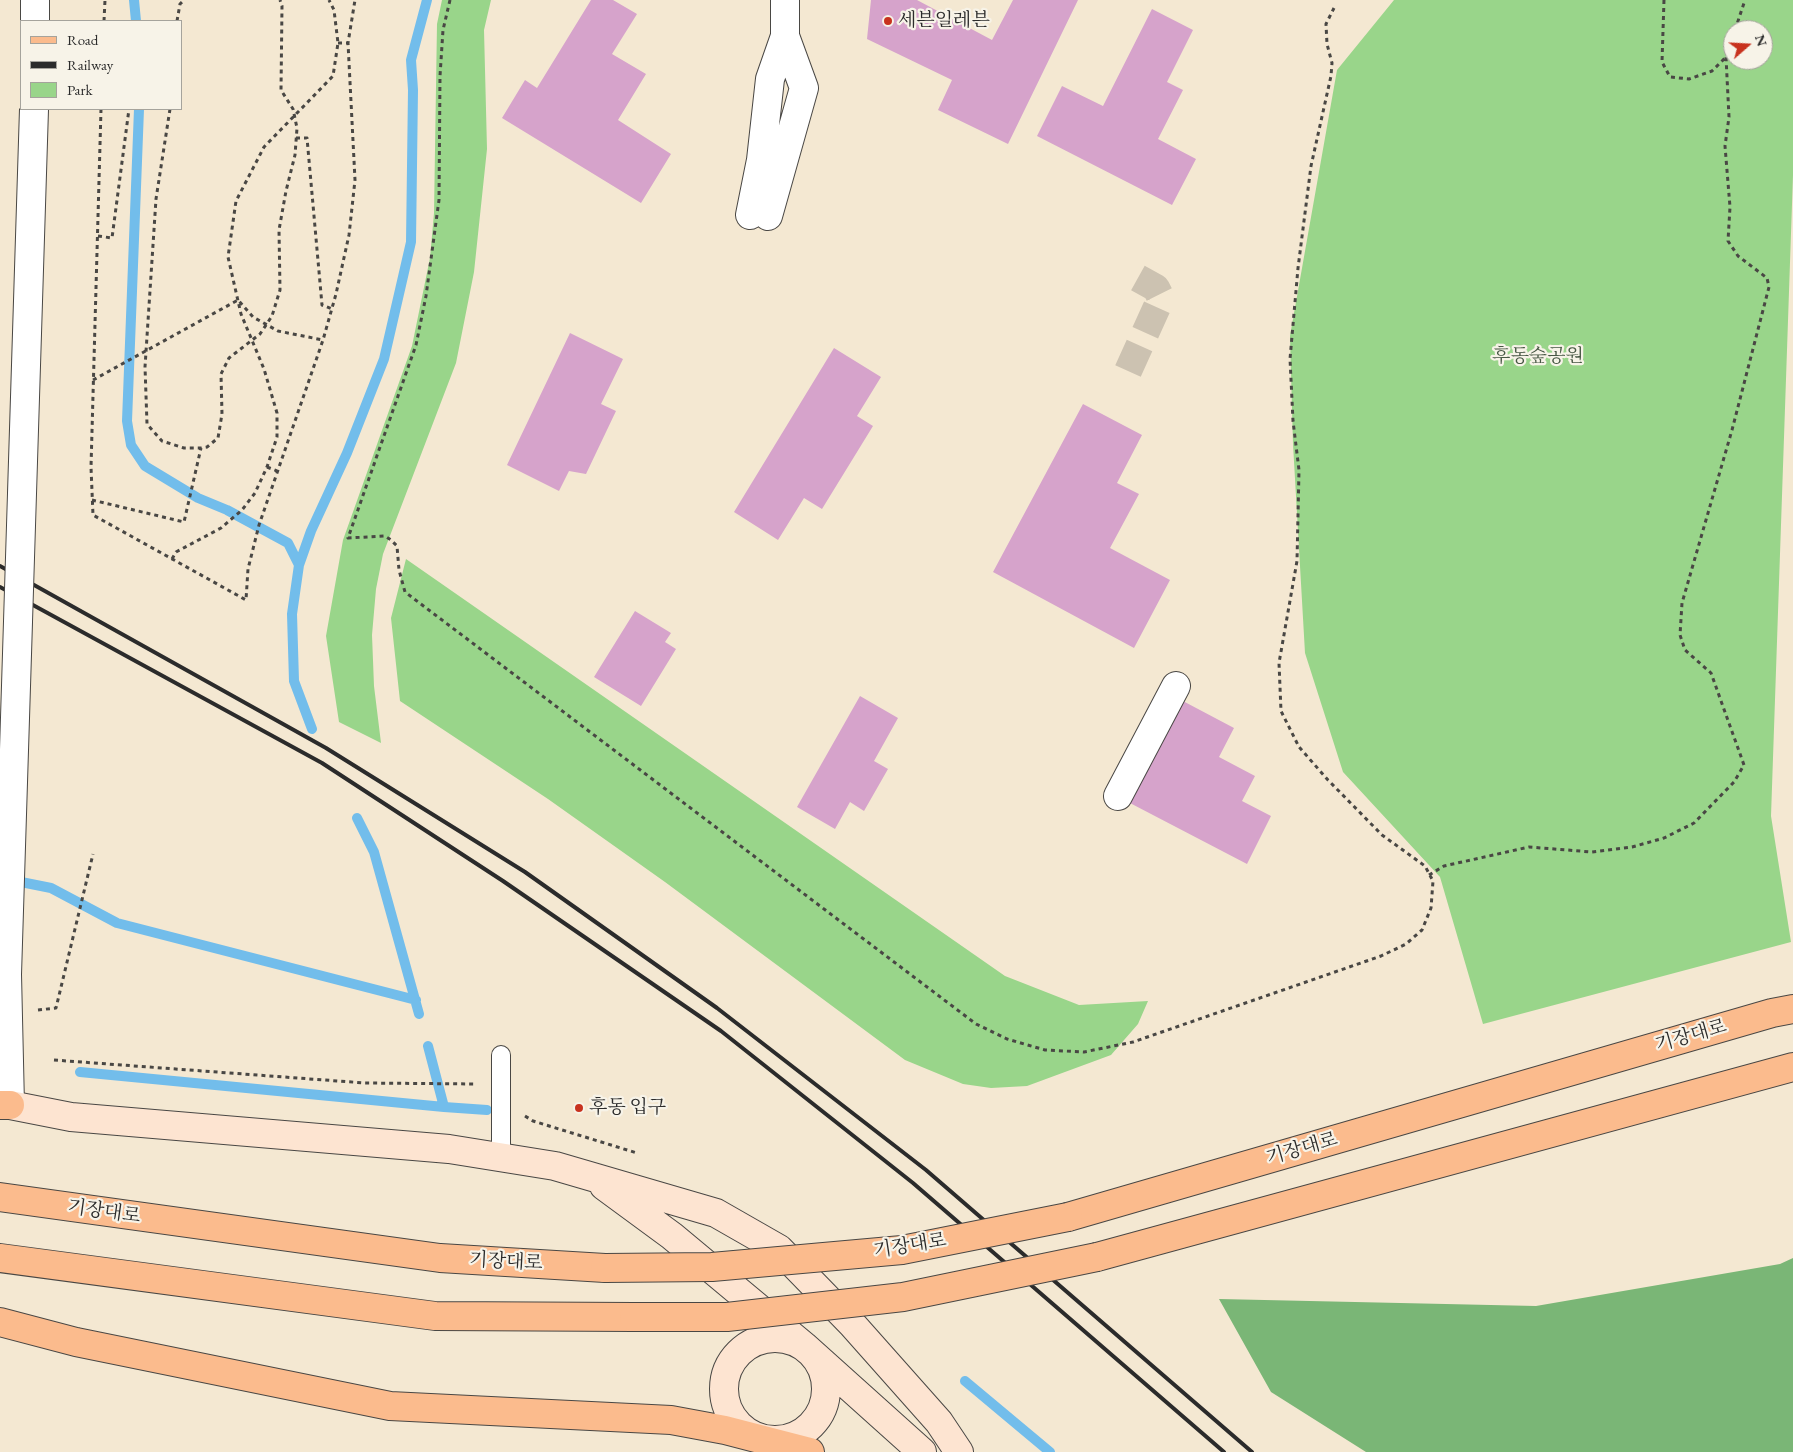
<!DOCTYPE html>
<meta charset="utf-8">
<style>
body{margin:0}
#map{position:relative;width:1793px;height:1452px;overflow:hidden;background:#f4e8d2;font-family:"EB Garamond",serif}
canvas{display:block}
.legend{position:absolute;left:20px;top:20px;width:162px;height:90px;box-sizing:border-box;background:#f7f3e8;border:1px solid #a5a39c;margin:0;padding:6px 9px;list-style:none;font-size:15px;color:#2b2b2b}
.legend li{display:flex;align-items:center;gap:10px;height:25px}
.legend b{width:25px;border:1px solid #a5a39c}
.north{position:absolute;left:1723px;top:20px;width:50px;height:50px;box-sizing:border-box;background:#f7f3e8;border:1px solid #a5a39c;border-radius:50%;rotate:71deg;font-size:14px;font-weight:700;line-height:20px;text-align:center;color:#2b2b2b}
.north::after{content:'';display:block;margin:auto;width:18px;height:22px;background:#c8321e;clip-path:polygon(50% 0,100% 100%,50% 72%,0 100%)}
</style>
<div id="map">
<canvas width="1793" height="1452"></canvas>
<ul class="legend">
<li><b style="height:6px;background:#fbbb8d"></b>Road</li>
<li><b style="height:6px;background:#2b2b2b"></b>Railway</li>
<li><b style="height:14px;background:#99d58a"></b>Park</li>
</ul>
<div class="north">N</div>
</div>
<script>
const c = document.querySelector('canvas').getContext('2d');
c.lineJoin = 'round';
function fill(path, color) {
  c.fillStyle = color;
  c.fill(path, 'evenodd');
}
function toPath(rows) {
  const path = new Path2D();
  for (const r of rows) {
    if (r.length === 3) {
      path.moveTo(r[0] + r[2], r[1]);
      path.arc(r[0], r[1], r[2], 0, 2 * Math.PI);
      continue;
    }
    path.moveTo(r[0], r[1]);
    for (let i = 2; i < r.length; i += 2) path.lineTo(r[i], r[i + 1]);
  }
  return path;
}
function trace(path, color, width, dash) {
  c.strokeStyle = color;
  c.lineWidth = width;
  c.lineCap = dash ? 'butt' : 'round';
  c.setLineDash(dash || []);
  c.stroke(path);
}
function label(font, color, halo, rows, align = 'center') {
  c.font = font + ' "EB Garamond","Noto Serif KR",serif';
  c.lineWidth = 4.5;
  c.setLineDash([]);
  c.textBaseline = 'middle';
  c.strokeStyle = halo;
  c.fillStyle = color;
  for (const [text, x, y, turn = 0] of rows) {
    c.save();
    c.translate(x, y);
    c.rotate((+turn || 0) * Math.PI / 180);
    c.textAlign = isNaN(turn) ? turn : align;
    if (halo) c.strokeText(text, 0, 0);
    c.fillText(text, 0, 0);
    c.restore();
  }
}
const green = toPath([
 [442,0,491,0,484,30,487,149,474,272,456,363,383,554,376,589,372,635,374,686,381,743,339,722,326,636,343,540,412,346,430,258,434,213,437,24],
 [1394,0,1793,0,1793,175,1771,816,1791,942,1483,1024,1440,877,1343,772,1305,653,1293,444,1290,336,1337,70],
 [1733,30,1763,30,1763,60,1733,60],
 [406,559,1005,976,1079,1005,1148,1001,1138,1024,1111,1055,1027,1086,991,1088,963,1084,905,1060,665,882,548,799,400,701,391,618]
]);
const forest = toPath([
 [1793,1258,1793,1452,1366,1452,1271,1392,1219,1299,1536,1306,1780,1264]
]);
const stream = toPath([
 [134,0,136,21],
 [139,109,127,421,131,445,145,466,198,498,227,510,288,543,299,565],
 [312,729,294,681,292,614,299,565,311,531,347,453,384,359,411,242,413,90,411,60,427,0],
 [357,818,374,852,419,1014],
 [11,880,51,888,117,923,416,1000],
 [428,1046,444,1107,487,1110],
 [80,1072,444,1107],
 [965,1381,1050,1452]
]);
const building = toPath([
 [591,0,613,0,637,14,612,54,646,74,618,120,671,154,641,203,502,118,525,80,537,88],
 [871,0,917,0,992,40,1013,0,1078,0,1008,144,938,110,952,80,867,39],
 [1152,9,1193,30,1167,82,1183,90,1158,139,1196,159,1172,205,1037,136,1062,86,1103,106],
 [570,333,623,359,601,404,616,411,586,474,569,471,559,491,507,465],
 [834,348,881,377,857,416,873,426,822,509,804,498,778,540,734,512],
 [1083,404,1142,435,1117,483,1139,494,1110,548,1170,580,1134,648,993,572],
 [635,611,671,633,665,642,676,649,641,706,594,677],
 [860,696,898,718,874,761,888,769,864,811,850,802,835,829,797,807],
 [1181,700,1234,728,1219,757,1255,776,1242,801,1271,816,1247,864,1128,802]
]);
const streetTunnel = toPath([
 [1128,371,1161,298,1156,288,1129,273]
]);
const path = toPath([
 [450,0,443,30,440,76,439,200,426,296,416,345,348,538,385,536,391,540,397,546,399,570,405,592,976,1024,1007,1039,1045,1050,1084,1052,1133,1042,1381,956,1406,944,1422,930,1431,908,1433,881,1425,866,1382,835,1328,780,1299,747,1281,711,1279,663,1297,561,1299,470,1293,421,1290,359,1298,268,1311,166,1331,76,1332,63,1327,44,1326,24,1334,8],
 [1664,0,1662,62,1670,77,1689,79,1712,71,1726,57,1733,35],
 [104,21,105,0],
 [177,21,180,4,184,0],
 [1735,30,1745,0],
 [338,43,348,43],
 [101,109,91,467,93,515,246,600,248,569,259,525,323,340,336,294,349,235,355,180,348,43,355,0],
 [170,109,156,199,145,367,147,424,162,441,184,448,201,448,207,447,218,438,222,414,221,374,229,358,260,334,272,316,280,290,279,230,286,191,295,155,297,128,293,109,281,90,282,6,280,0],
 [296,138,307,138,322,305,332,309],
 [98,236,112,238,129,109],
 [267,467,277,471],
 [92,500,184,522,201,448],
 [1429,875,1444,866,1529,847,1592,852,1632,847,1664,838,1694,823,1734,782,1744,765,1711,673,1685,650,1680,635,1682,603,1732,430,1769,287,1767,278,1738,256,1728,241,1730,207,1725,146,1729,117,1726,57],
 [38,1010,56,1008,93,854],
 [54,1060,365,1083,477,1084],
 [525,1116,533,1121,637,1153]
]);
const lane = toPath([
 [501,1157,501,1055]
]);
const street = toPath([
 [35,21,35,0],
 [750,215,761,160,770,79,785,36,785,0],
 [768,216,804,88,785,36],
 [1118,796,1176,686],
 [7,974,10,1105]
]);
const secondary = toPath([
 [10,1105,71,1117,449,1149,555,1166,716,1213,779,1249,852,1324,939,1422,959,1452],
 [604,1186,672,1236,804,1346,922,1452],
 [775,1389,51]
]);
const primary = toPath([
 [0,1105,10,1105],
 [0,1197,440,1258,605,1268],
 [1068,1217,1772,1013,1793,1009],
 [1097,1257,1793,1067],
 [0,1258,435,1316,634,1317],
 [0,1322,76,1342,390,1406,671,1420,725,1430,810,1452]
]);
const rail = toPath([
 [0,566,326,748,525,872,717,1008,926,1170,1252,1452],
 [0,587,322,763,503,881,721,1031,913,1183,1224,1452]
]);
const pathBridge = toPath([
 [93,380,238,300,253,317,278,331,323,340],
 [172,559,176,552,221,528,242,510,255,493,267,467,277,437,277,413,264,369,241,314,228,257,236,201,264,147,333,76,338,43,334,10,329,0]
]);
const streetBridge = toPath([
 [7,974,34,109]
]);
const primaryBridge = toPath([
 [605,1268,712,1267,902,1250,1068,1217],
 [634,1317,727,1317,903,1297,1097,1257]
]);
const markers = [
 [888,21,5,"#c8321e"],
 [579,1108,5,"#c8321e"]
];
const poiNames = [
 ["세븐일레븐",898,21],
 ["후동 입구",589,1108]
];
const parkNames = [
 ["후동숲공원",1538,357]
];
const streetNames = [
 ["기장대로",1691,1036,-16],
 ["기장대로",1302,1149,-16],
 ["기장대로",104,1212,8],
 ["기장대로",910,1246,-9],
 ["기장대로",506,1262,3]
];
fill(green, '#99d58a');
fill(forest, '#7ab676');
trace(stream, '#72bdeb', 10);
fill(building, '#d6a3cb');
trace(streetTunnel, '#ccc2b1', 28, [28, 14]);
trace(lane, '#494744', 20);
trace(street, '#494744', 30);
trace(secondary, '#494744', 30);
trace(primary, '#494744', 30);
trace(path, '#494744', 3, [4, 4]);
trace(lane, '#fff', 18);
trace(street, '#fff', 28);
trace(secondary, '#fde4d1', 28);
trace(primary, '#fbbb8d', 28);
trace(rail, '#2b2b2b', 4);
trace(streetBridge, '#494744', 30, []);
trace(primaryBridge, '#494744', 30, []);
trace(pathBridge, '#494744', 3, [4, 4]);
trace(streetBridge, '#fff', 28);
trace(primaryBridge, '#fbbb8d', 28);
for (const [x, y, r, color] of markers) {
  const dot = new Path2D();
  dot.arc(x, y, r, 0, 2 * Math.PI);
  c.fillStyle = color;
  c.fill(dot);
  trace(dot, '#f7f3e8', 2);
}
label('19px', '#2b2b2b', '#f7f3e8', poiNames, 'left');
label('19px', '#465643', '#f7f3e8', parkNames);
label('19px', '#2b2b2b', '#f7f3e8', streetNames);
</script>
